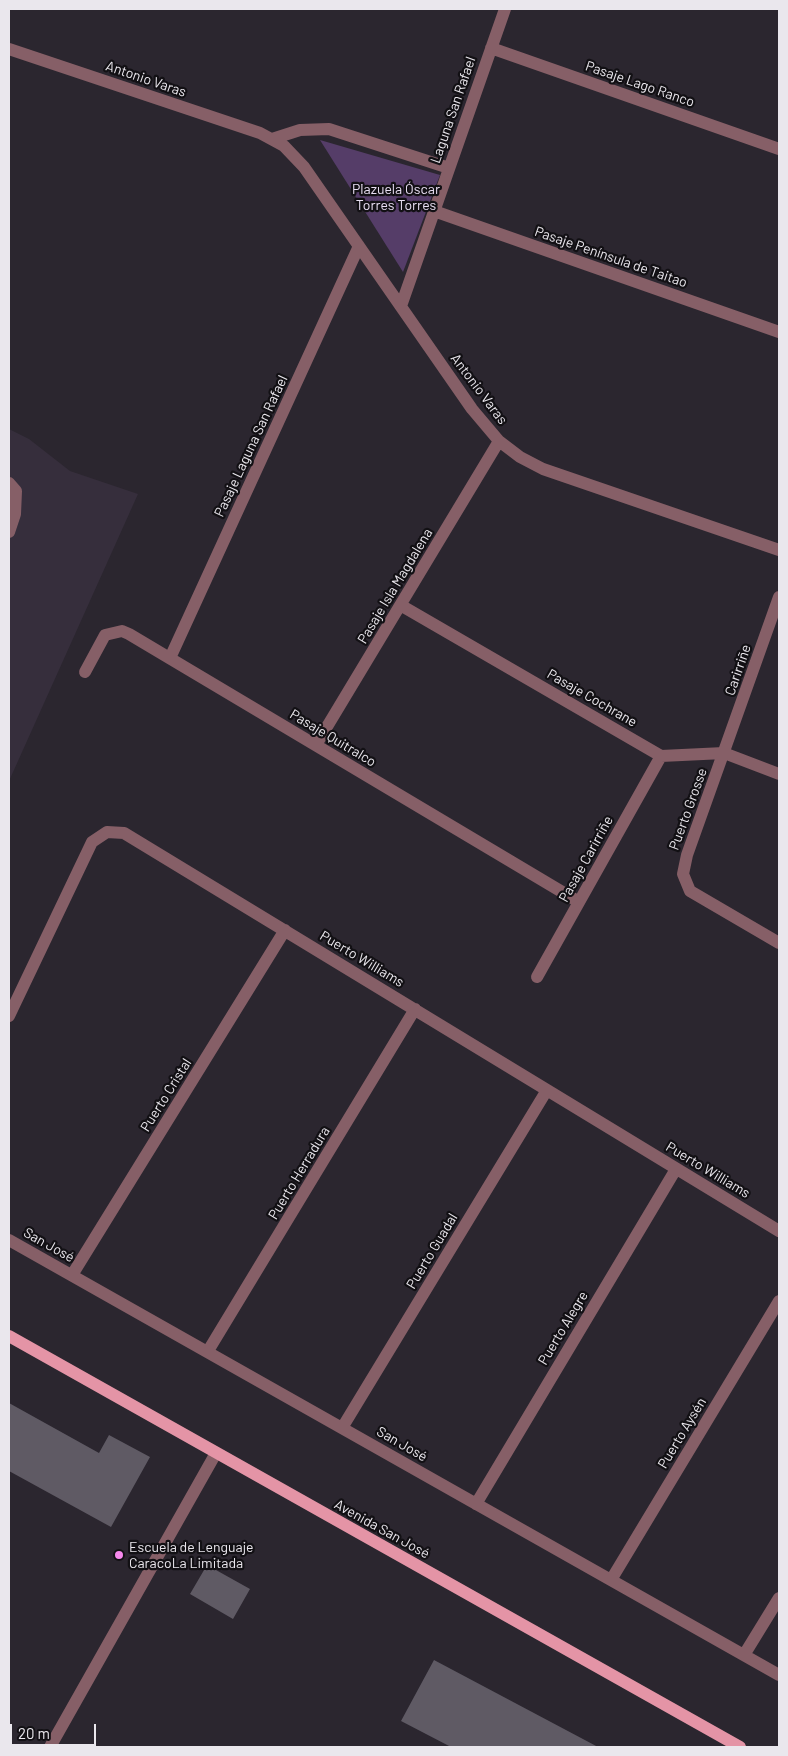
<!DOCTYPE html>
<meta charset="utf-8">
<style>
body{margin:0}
#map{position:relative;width:788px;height:1756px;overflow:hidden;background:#2b262f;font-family:Barlow,sans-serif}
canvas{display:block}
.frame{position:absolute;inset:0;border:10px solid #eae7ed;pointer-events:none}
.scale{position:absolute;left:10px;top:1724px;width:86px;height:22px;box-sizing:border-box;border:2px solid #eae7ed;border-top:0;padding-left:6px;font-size:15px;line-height:18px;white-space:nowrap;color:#eae7ed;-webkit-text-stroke:4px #121014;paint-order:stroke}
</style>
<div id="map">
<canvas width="788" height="1756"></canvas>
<div class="frame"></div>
<div class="scale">20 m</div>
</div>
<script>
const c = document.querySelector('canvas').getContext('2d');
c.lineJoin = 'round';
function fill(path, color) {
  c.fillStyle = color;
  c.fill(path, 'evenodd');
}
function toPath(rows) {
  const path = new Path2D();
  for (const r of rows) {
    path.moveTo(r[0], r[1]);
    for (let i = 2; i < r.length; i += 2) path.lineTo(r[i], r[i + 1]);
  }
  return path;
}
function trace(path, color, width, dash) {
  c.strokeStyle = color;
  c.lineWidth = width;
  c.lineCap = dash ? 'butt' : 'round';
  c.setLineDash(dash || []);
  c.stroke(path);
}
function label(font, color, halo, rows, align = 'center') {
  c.font = font + ' Barlow,sans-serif';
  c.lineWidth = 4.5;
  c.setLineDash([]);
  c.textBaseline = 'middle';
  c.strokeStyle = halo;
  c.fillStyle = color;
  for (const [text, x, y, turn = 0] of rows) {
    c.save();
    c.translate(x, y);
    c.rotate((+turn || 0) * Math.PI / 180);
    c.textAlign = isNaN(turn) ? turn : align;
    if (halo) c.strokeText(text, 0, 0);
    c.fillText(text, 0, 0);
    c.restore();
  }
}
const built = toPath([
 [9,429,29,439,70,471,138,494,9,781]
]);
const green = toPath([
 [320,140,440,175,403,272]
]);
const building = toPath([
 [9,1403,99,1453,109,1435,150,1457,111,1527,9,1471],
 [207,1565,250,1589,233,1619,190,1594],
 [434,1660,598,1747,451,1747,401,1721]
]);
const lane = toPath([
 [9,483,16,491,15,514,9,532],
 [50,1747,216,1453]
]);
const street = toPath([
 [491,48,779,149],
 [9,49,260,133,284,146,304,167,472,409,499,441,520,457,543,469,779,550],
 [272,139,300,130,329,129,449,168],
 [434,211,779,332],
 [401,306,505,9],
 [779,597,687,855,683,874,690,891,779,943],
 [402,606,661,756,724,753,779,774],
 [170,658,359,246],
 [85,672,105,635,122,631,129,634,579,902],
 [316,745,499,441],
 [537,977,661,756],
 [9,1016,92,842,107,832,124,833,779,1231],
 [9,1240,779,1675],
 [72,1275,285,930],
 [208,1351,415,1009],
 [342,1428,547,1090],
 [476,1504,676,1169],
 [611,1580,779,1301],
 [744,1655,779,1598]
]);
const primary = toPath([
 [9,1336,740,1747]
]);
const markers = [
 [119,1555,5,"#f688ec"]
];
const streetNames = [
 ["Antonio Varas",146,79,19],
 ["Pasaje Lago Ranco",640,84,19],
 ["Laguna San Rafael",453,110,-71],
 ["Pasaje Península de Taitao",611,257,19],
 ["Antonio Varas",479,389,53],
 ["Pasaje Laguna San Rafael",251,446,-65],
 ["Pasaje Isla Magdalena",395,586,-59],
 ["Carirriñe",738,670,-71],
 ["Pasaje Cochrane",592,698,30],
 ["Pasaje Quitralco",333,738,31],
 ["Puerto Grosse",688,809,-70],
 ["Pasaje Carirriñe",586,859,-61],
 ["Puerto Williams",362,959,31],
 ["Puerto Cristal",166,1095,-58],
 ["Puerto Williams",708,1170,31],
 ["Puerto Herradura",299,1173,-59],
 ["San José",49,1245,29],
 ["Puerto Guadal",432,1251,-59],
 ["Puerto Alegre",563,1328,-59],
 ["Puerto Aysén",682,1433,-59],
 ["San José",402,1444,30],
 ["Avenida San José",382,1529,29]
];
const parkNames = [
 ["Plazuela Óscar",396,189],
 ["Torres Torres",396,205]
];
const poiNames = [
 ["Escuela de Lenguaje",129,1547],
 ["CaracoLa Limitada",129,1563]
];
fill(built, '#362e3c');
fill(green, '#553d68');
fill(building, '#5f5a64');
trace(lane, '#865f67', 12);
trace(street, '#865f67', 12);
trace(primary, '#e494a6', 12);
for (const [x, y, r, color] of markers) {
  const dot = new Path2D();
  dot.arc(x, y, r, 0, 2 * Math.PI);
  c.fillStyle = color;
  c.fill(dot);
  trace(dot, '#121014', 2);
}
label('14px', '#eae7ed', '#121014', streetNames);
label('14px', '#e9dff3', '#121014', parkNames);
label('14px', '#eae7ed', '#121014', poiNames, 'left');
</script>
